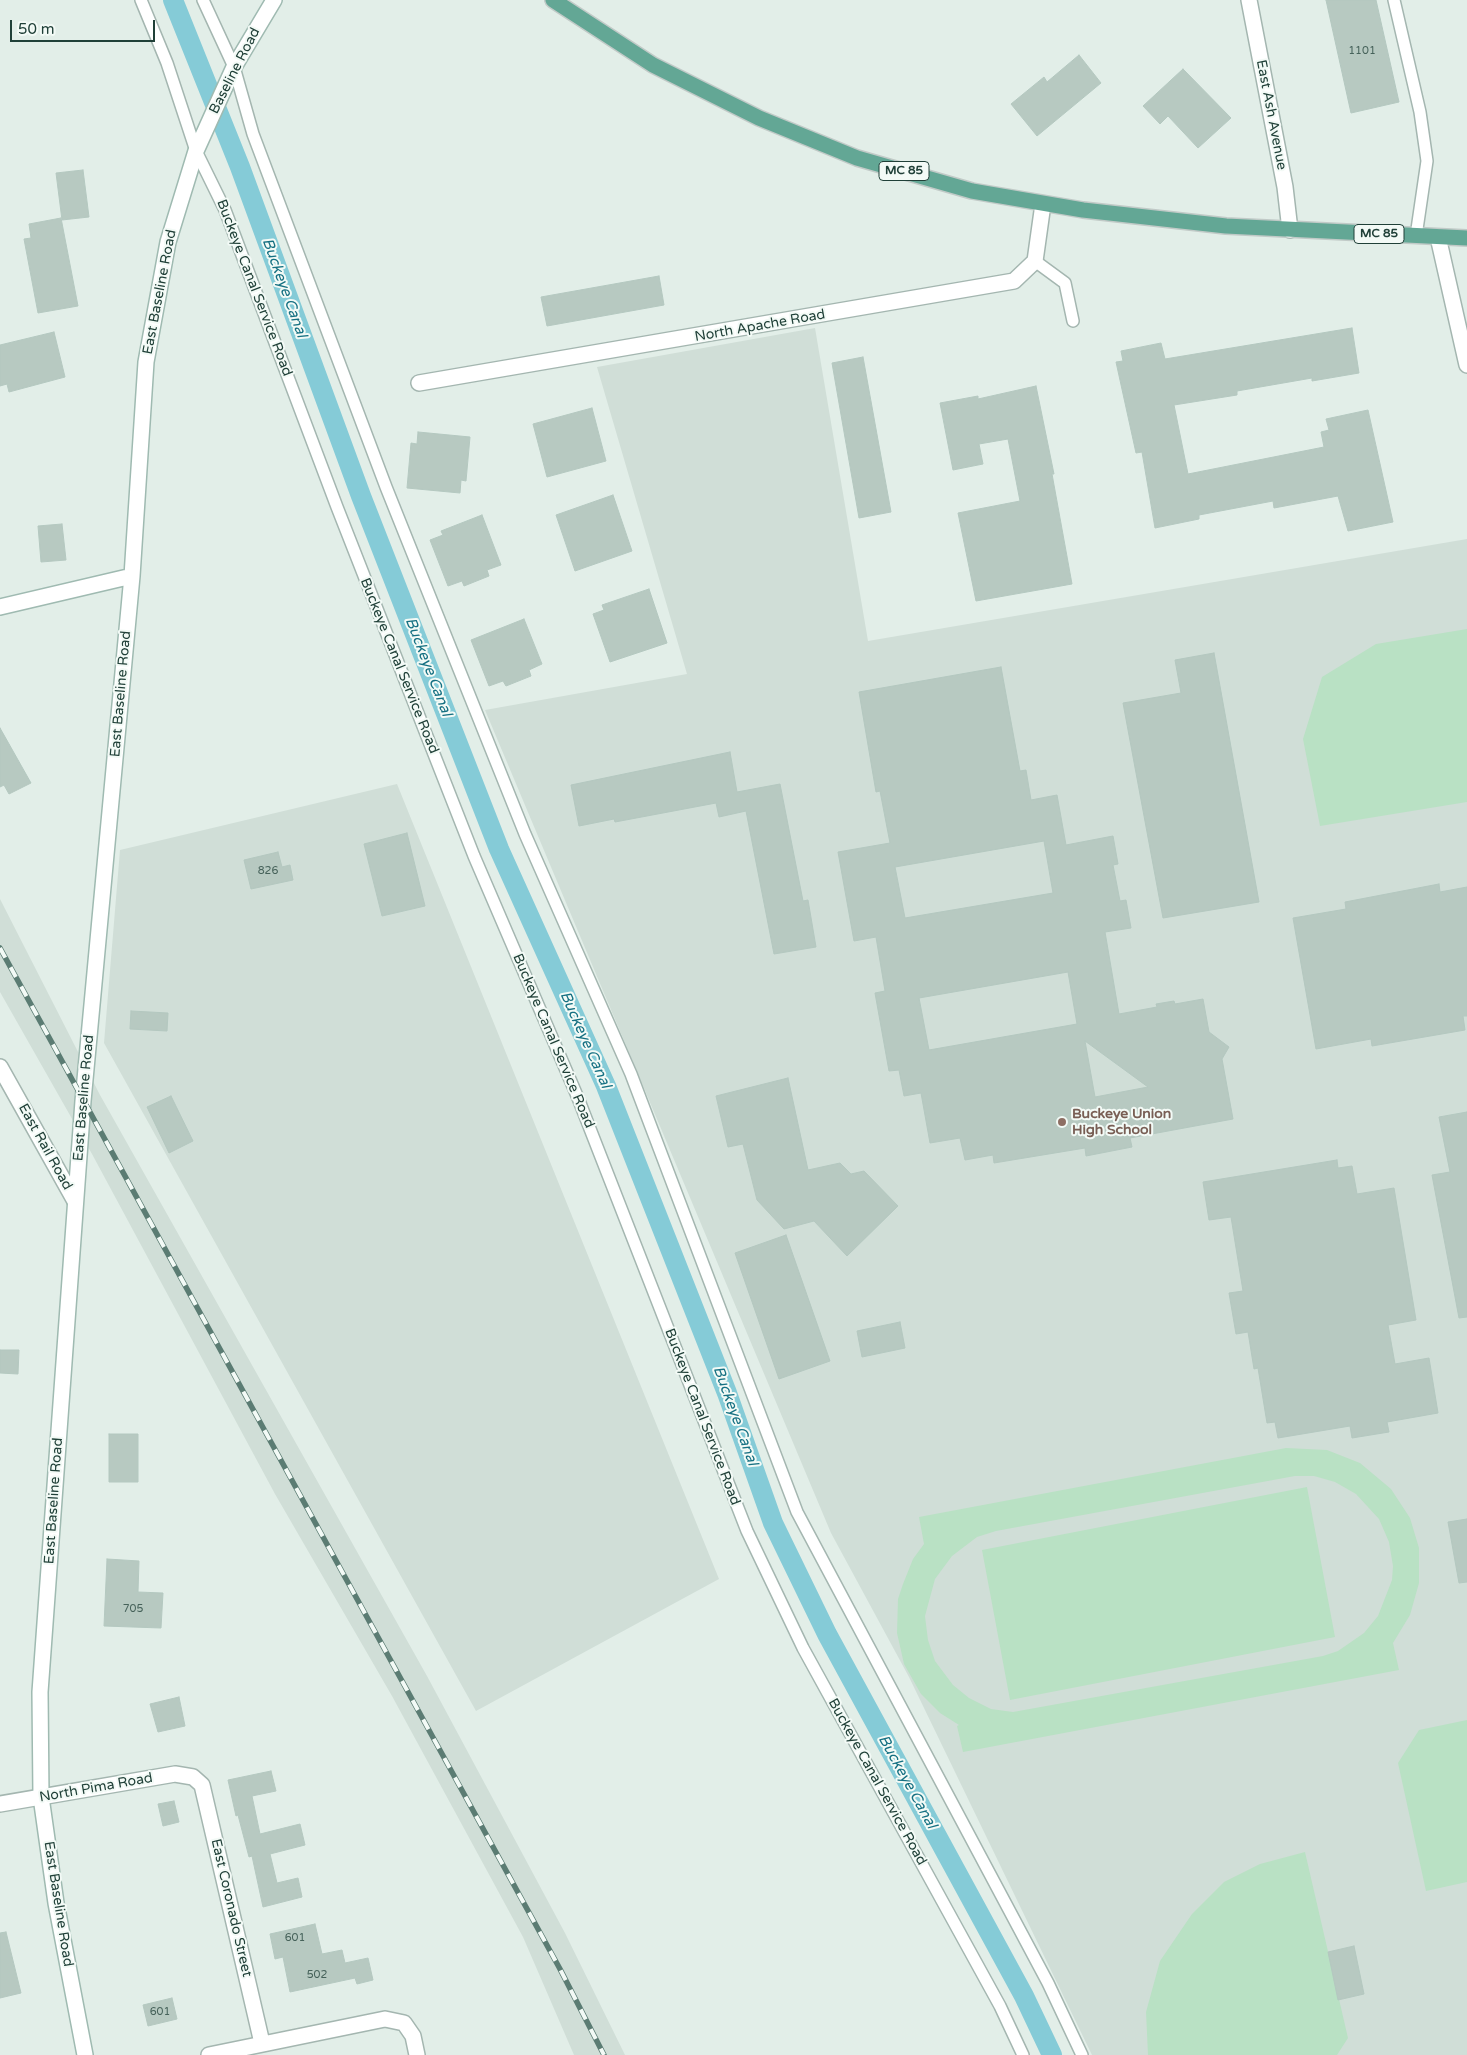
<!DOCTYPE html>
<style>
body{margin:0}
#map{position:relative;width:1467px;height:2055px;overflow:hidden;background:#e2eee8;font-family:"Varela Round",sans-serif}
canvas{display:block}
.scale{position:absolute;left:10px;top:20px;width:145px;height:22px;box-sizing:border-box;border:2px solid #204038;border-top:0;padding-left:6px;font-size:15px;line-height:18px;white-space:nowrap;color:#204038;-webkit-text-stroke:4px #f3faf6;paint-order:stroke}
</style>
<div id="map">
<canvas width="1467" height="2055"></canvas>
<div class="scale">50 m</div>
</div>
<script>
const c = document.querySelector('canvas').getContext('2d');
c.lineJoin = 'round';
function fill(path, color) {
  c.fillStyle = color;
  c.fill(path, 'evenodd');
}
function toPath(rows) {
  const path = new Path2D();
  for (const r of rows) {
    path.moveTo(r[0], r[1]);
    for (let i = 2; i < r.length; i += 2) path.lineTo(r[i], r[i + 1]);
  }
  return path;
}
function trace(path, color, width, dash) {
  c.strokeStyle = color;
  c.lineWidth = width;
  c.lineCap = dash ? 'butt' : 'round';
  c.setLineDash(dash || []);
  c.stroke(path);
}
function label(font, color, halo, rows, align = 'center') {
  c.font = font + ' "Varela Round",sans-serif';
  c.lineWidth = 4;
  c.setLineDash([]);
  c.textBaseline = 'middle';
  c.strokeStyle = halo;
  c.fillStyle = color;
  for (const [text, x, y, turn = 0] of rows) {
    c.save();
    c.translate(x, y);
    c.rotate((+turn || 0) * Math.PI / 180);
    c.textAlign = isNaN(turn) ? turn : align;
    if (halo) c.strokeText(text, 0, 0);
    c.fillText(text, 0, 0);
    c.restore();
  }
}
const built = toPath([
 [815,328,868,641,1467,539,1467,2055,1092,2055,909,1677,831,1533,485,710,687,674,597,367],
 [397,784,719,1579,476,1711,104,1043,120,850],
 [0,899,100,1095,427,1676,565,1933,625,2055,574,2055,523,1937,392,1696,275,1494,92,1154,0,992]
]);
const green = toPath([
 [1467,629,1467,802,1320,826,1303,739,1322,677,1376,644],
 [1286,1448,1327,1450,1360,1463,1391,1489,1410,1518,1419,1548,1419,1583,1410,1615,1393,1643,1399,1670,963,1752,957,1726,959,1725,940,1713,921,1694,904,1664,897,1633,898,1599,903,1584,913,1559,924,1544,919,1517],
 [1295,1476,1314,1476,1335,1482,1356,1494,1379,1519,1389,1542,1393,1566,1392,1580,1378,1616,1364,1633,1338,1651,1323,1656,1013,1712,991,1709,969,1698,953,1685,935,1661,928,1640,925,1616,935,1579,952,1556,977,1537,996,1531],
 [1307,1487,1335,1637,1010,1700,982,1550],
 [1467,1720,1467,1882,1426,1891,1398,1763,1419,1730],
 [1305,1852,1348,2038,1337,2055,1148,2055,1146,2012,1160,1961,1192,1914,1224,1882,1260,1864]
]);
const canal = toPath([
 [173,0,240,167,361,496,499,849,606,1086,727,1393,773,1523,827,1634,1024,1996,1052,2055]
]);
const building = toPath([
 [1326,0,1376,0,1399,102,1351,113,1326,0],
 [1079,55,1101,83,1037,136,1011,104,1044,77,1047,82,1079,55],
 [1183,69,1231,118,1198,148,1168,116,1160,124,1143,106,1183,69],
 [83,170,89,217,62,220,56,173,83,170],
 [61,218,78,306,38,313,24,239,31,238,29,224,61,218],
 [659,276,664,305,547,326,541,297,659,276],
 [1352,328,1359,373,1312,381,1312,378,1237,391,1237,395,1174,405,1188,474,1324,447,1321,432,1329,430,1326,419,1368,410,1393,522,1348,531,1338,496,1274,508,1273,501,1199,515,1199,519,1155,528,1142,452,1136,453,1116,362,1123,361,1121,351,1161,343,1165,359,1352,328],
 [54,332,65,377,9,392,7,384,0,386,0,345,54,332],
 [863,357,891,512,859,518,832,363,863,357],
 [1036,386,1054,474,1052,474,1072,584,976,601,958,513,1020,501,1008,439,979,444,983,464,953,470,940,403,978,396,978,399,1036,386],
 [592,408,606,461,547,477,533,424,592,408],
 [418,432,470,437,466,481,461,480,460,493,407,488,411,443,417,444,418,432],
 [613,495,632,551,575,571,556,515,613,495],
 [482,515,501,565,487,570,489,576,464,586,462,581,448,586,430,540,443,535,441,531,482,515],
 [62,524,66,560,41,562,38,526,62,524],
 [649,589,667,643,610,662,593,614,604,610,602,605,649,589],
 [524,619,542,664,529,670,531,676,506,686,503,681,489,686,471,640,524,619],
 [1214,653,1259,902,1163,918,1123,703,1181,693,1175,660,1214,653],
 [1001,667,1020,771,1026,770,1031,800,1057,795,1066,845,1113,836,1118,864,1113,865,1120,901,1126,900,1131,928,1105,932,1119,1014,1157,1007,1156,1004,1174,1001,1175,1004,1203,999,1209,1032,1229,1047,1222,1059,1233,1119,1130,1138,1132,1147,1086,1156,1085,1148,994,1163,993,1155,965,1160,960,1138,930,1143,921,1093,904,1096,899,1070,889,1071,875,993,885,991,876,937,854,941,838,852,890,843,880,791,876,792,859,692,1001,667],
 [1044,841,1053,893,905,918,895,867,1044,841],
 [1068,972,1077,1024,929,1050,919,998,1068,972],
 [1085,1041,1148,1087,1095,1097,1085,1041],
 [0,728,31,783,9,794,4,785,0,787,0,728],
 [730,752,737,792,780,784,803,901,808,900,816,947,774,954,746,811,719,817,716,803,615,822,614,819,579,826,571,785,730,752],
 [407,833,425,906,382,916,364,844,407,833],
 [278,852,282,867,290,865,293,880,251,889,244,860,278,852],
 [1439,884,1440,892,1467,887,1467,1016,1463,1016,1465,1030,1372,1046,1371,1039,1316,1049,1293,918,1346,909,1345,902,1439,884],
 [131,1011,168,1013,167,1031,130,1029,131,1011],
 [788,1078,808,1170,840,1163,851,1174,864,1171,898,1206,847,1256,814,1221,784,1229,757,1200,743,1144,728,1147,716,1096,788,1078],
 [171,1096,193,1141,169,1153,147,1107,171,1096],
 [1467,1112,1467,1317,1459,1318,1432,1175,1450,1172,1439,1117,1467,1112],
 [1337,1160,1338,1168,1352,1166,1357,1194,1394,1188,1416,1320,1388,1325,1395,1364,1429,1358,1438,1413,1387,1422,1389,1432,1352,1438,1350,1426,1278,1438,1275,1422,1267,1423,1258,1368,1254,1369,1248,1332,1236,1334,1229,1293,1243,1291,1231,1217,1209,1220,1203,1182,1337,1160],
 [786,1235,830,1361,779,1379,735,1253,786,1235],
 [900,1322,905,1348,862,1357,857,1331,900,1322],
 [0,1350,19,1350,18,1374,0,1373,0,1350],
 [109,1434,138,1434,138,1482,109,1482,109,1434],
 [1467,1519,1467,1582,1459,1583,1448,1522,1467,1519],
 [107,1559,139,1561,138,1592,163,1593,161,1628,104,1626,107,1559],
 [179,1697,185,1726,158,1732,150,1704,179,1697],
 [271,1771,276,1791,252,1796,260,1834,300,1824,305,1845,270,1854,277,1883,298,1878,302,1897,263,1907,252,1856,249,1857,238,1815,236,1816,228,1780,271,1771],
 [174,1801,179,1822,163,1826,158,1804,174,1801],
 [315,1924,322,1954,342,1950,345,1963,368,1958,373,1980,357,1984,355,1978,290,1992,283,1957,275,1959,270,1934,315,1924],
 [6,1932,21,1993,0,1998,0,1933,6,1932],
 [1354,1946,1364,1994,1338,2000,1328,1952,1354,1946],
 [172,1998,177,2019,148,2026,143,2005,172,1998]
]);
const service = toPath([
 [141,0,167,63,196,151,225,210,337,507,474,856,578,1098,747,1531,803,1648,1000,2006,1023,2055],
 [203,0,234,67,253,134,386,487,525,834,631,1074,797,1512,1048,1983,1082,2055],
 [1394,0,1420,112,1427,161,1416,236],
 [1035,261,1065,283,1073,321]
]);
const minor = toPath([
 [1249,0,1285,187,1290,230],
 [1438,237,1467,365],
 [419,383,1014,281,1035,261,1043,204],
 [0,1067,75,1201],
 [0,1804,175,1774,193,1777,202,1785,262,2043],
 [209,2055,385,2019,404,2023,413,2036,417,2055]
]);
const secondary = toPath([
 [0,607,132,576],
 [85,2055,56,1903,41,1797,40,1692,83,1101,132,576,146,362,168,242,196,151,234,67,274,0]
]);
const primary = toPath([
 [553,0,653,65,759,118,857,158,972,191,1083,210,1226,226,1467,238]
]);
const rail = toPath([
 [0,948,560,1969,604,2055]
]);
const markers = [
 [1062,1122,5,"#8d6e63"]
];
const numberNames = [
 ["1101",1362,51],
 ["826",268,871],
 ["705",133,1609],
 ["601",295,1938],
 ["502",317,1975],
 ["601",160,2012]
];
const shields = [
 [904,171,50],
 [1379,234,50]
];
const shieldNames = [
 ["MC 85",904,171],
 ["MC 85",1379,234]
];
const streetNames = [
 ["Baseline Road",235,71,-63],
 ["East Ash Avenue",1271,115,79],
 ["Buckeye Canal Service Road",254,288,69],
 ["East Baseline Road",160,292,-79],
 ["North Apache Road",760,326,-10],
 ["Buckeye Canal Service Road",399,666,68],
 ["East Baseline Road",121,694,-85],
 ["Buckeye Canal Service Road",553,1041,67],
 ["East Baseline Road",84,1098,-85],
 ["East Rail Road",45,1147,61],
 ["Buckeye Canal Service Road",702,1417,69],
 ["East Baseline Road",54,1501,-86],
 ["Buckeye Canal Service Road",877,1782,61],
 ["North Pima Road",96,1788,-10],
 ["East Baseline Road",58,1904,81],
 ["East Coronado Street",231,1908,77]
];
const educationNames = [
 ["Buckeye Union",1072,1114],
 ["High School",1072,1130]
];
const waterNames = [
 ["Buckeye Canal",284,288,70],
 ["Buckeye Canal",428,667,69],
 ["Buckeye Canal",585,1040,66],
 ["Buckeye Canal",735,1416,70],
 ["Buckeye Canal",907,1782,61]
];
fill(built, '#d0ded7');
fill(green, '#b9e1c4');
trace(canal, '#85cbd7', 20);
fill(building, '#b7c9c1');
trace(building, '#b4c8c0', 1);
trace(service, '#a4b6b0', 14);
trace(minor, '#a4b6b0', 18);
trace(secondary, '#9fbab1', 18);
trace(primary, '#c1cac7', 18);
trace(service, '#fff', 11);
trace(minor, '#fff', 15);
trace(secondary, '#fff', 15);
trace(primary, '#63a795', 15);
trace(rail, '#5b7c73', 5.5);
trace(rail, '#f3faf6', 4, [11]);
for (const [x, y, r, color] of markers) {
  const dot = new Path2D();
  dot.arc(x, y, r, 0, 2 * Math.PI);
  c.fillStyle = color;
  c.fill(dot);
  trace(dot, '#f3faf6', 2);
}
label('11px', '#46625a', null, numberNames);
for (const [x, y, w] of shields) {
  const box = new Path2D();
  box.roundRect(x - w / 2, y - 9.5, w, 19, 4);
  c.fillStyle = '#f3faf6';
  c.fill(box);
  trace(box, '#204038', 1);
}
label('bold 12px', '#204038', null, shieldNames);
label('14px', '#204038', '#f3faf6', streetNames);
label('bold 14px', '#785e54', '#f3faf6', educationNames, 'left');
label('italic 15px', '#157082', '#f3faf6', waterNames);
</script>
